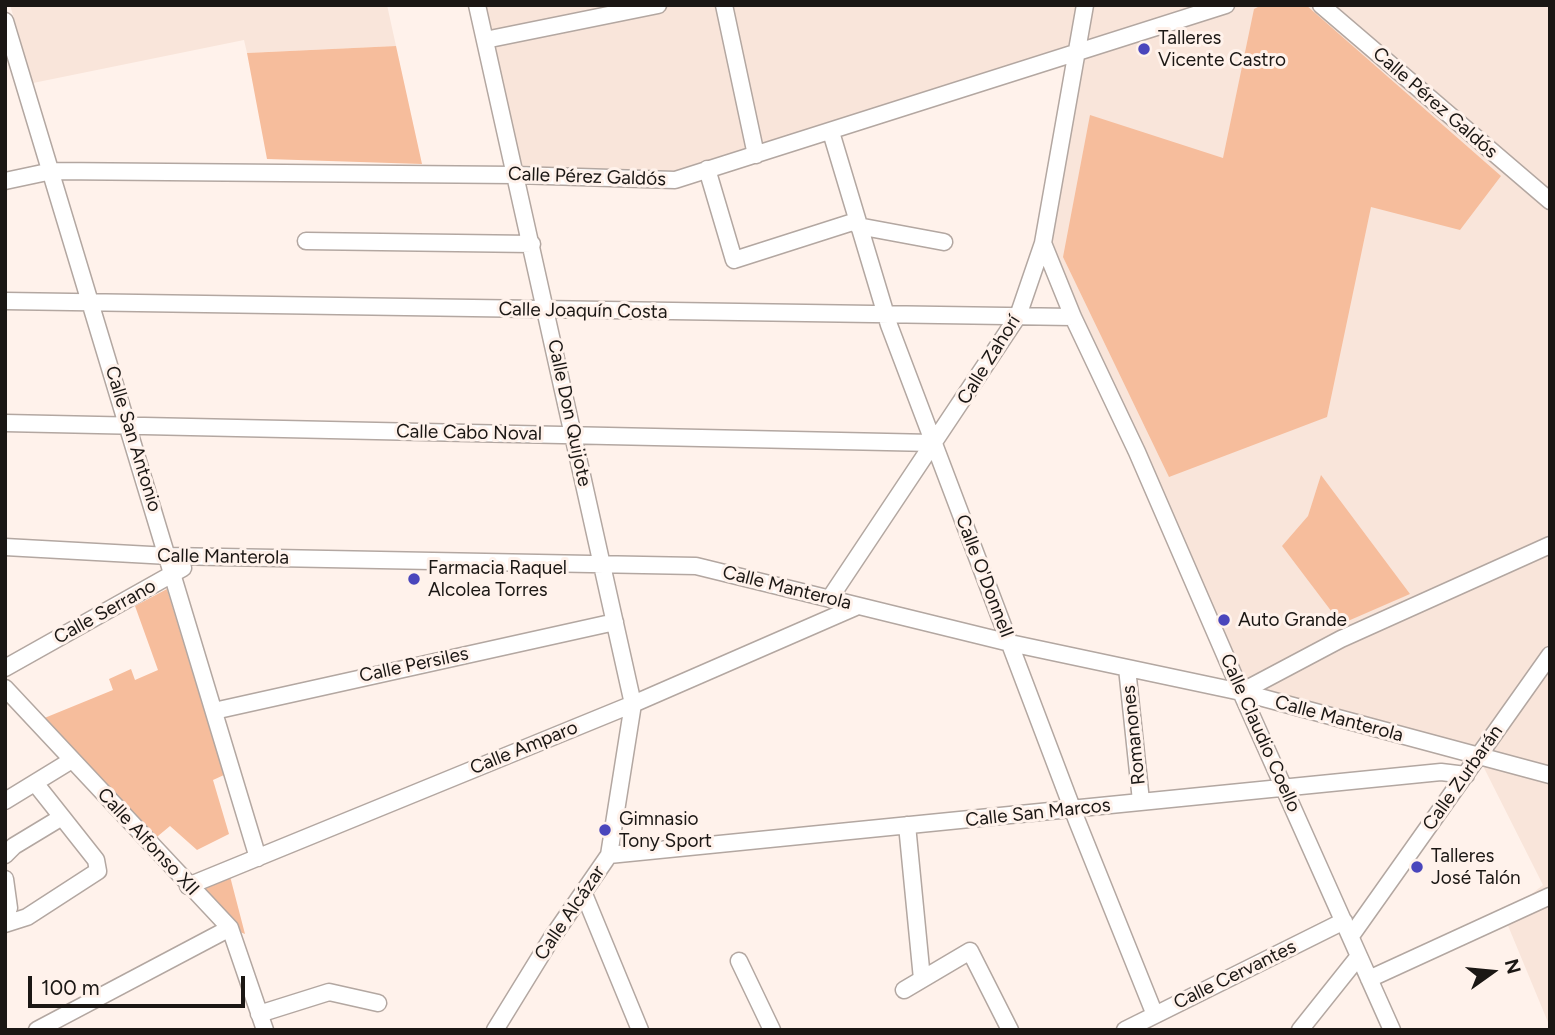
<!DOCTYPE html>
<meta charset="utf-8">
<style>
body{margin:0}
#map{position:relative;width:1555px;height:1035px;overflow:hidden;background:#fff2eb;font-family:Figtree,sans-serif}
canvas{display:block}
.frame{position:absolute;inset:0;border:7px solid #1b1714;pointer-events:none}
.north{position:absolute;left:1457px;top:937px;width:70px;height:70px;-webkit-text-stroke:5px #fff2eb;paint-order:stroke;rotate:75deg;font-size:19px;font-weight:700;line-height:28px;text-align:center;color:#1b1714}
.north::after{content:'';display:block;margin:auto;width:24px;height:32px;background:#1b1714;clip-path:polygon(50% 0,100% 100%,50% 72%,0 100%)}
.scale{position:absolute;left:28px;top:976px;width:217px;height:32px;box-sizing:border-box;border:4px solid #1b1714;border-top:0;padding-left:9px;font-size:21px;line-height:24px;white-space:nowrap;color:#1b1714;-webkit-text-stroke:5px #fff2eb;paint-order:stroke}
</style>
<div id="map">
<canvas width="1555" height="1035"></canvas>
<div class="frame"></div>
<div class="north">N</div>
<div class="scale">100 m</div>
</div>
<script>
const c = document.querySelector('canvas').getContext('2d');
c.lineJoin = 'round';
function fill(path, color) {
  c.fillStyle = color;
  c.fill(path, 'evenodd');
}
function toPath(rows) {
  const path = new Path2D();
  for (const r of rows) {
    path.moveTo(r[0], r[1]);
    for (let i = 2; i < r.length; i += 2) path.lineTo(r[i], r[i + 1]);
  }
  return path;
}
function trace(path, color, width, dash) {
  c.strokeStyle = color;
  c.lineWidth = width;
  c.lineCap = dash ? 'butt' : 'round';
  c.setLineDash(dash || []);
  c.stroke(path);
}
function label(font, color, halo, rows, align = 'center') {
  c.font = font + ' Figtree,sans-serif';
  c.lineWidth = 6;
  c.setLineDash([]);
  c.textBaseline = 'middle';
  c.strokeStyle = halo;
  c.fillStyle = color;
  for (const [text, x, y, turn = 0] of rows) {
    c.save();
    c.translate(x, y);
    c.rotate((+turn || 0) * Math.PI / 180);
    c.textAlign = isNaN(turn) ? turn : align;
    if (halo) c.strokeText(text, 0, 0);
    c.fillText(text, 0, 0);
    c.restore();
  }
}
const built = toPath([
 [10,5,387,5,396,46,247,53,244,40,33,83],
 [477,5,1550,5,1550,1027,1504,916,1543,885,1478,756,1240,692,1043,243,1079,52,675,180,515,175]
]);
const green = toPath([
 [1262,5,1306,5,1501,176,1460,230,1371,207,1327,417,1169,477,1063,257,1090,115,1223,158,1254,9],
 [396,46,422,164,267,159,247,53],
 [1321,475,1410,594,1341,624,1282,546,1308,516],
 [167,589,224,775,213,780,229,834,197,850,170,826,152,841,42,719,113,690,109,679,131,669,135,680,158,670,135,606],
 [230,876,232,884,245,934,230,928,188,886]
]);
const minor = toPath([
 [477,5,633,704,609,855,551,939,495,1030],
 [724,5,756,155],
 [1321,5,1550,201],
 [5,21,258,858],
 [485,40,658,5],
 [831,132,889,325,1077,821,1155,1015],
 [707,169,734,260,856,221],
 [5,181,52,171,515,175,675,180,1226,5],
 [858,226,944,242],
 [306,241,532,244],
 [1043,243,1073,317,1137,452,1241,692,1392,1030],
 [5,301,1073,317],
 [5,423,933,443],
 [5,547,169,556,696,566,1010,643,1241,692,1550,775],
 [830,598,1018,316,1043,243,1085,5],
 [5,668,183,568],
 [1127,668,1141,801],
 [5,688,230,928,265,1030],
 [1241,692,1341,639,1550,545],
 [214,711,615,622],
 [35,783,62,817],
 [5,801,72,760],
 [907,825,922,979],
 [5,855,14,846,62,817,96,860,98,871,27,917,5,924],
 [609,855,1441,772,1466,775],
 [5,879,9,908,5,914],
 [188,886,633,704,858,606],
 [584,894,640,1030],
 [1351,936,1550,655],
 [739,961,772,1030],
 [1369,979,1550,896],
 [904,990,970,951,1010,1030],
 [259,1014,329,992,378,1003],
 [37,1030,230,928],
 [1125,1030,1344,921],
 [1300,1030,1359,956]
]);
const markers = [
 [1144,49,7,"#4a46bc"],
 [414,579,7,"#4a46bc"],
 [1224,620,7,"#4a46bc"],
 [605,830,7,"#4a46bc"],
 [1417,867,7,"#4a46bc"]
];
const poiNames = [
 ["Talleres",1158,38],
 ["Vicente Castro",1158,60],
 ["Farmacia Raquel",428,568],
 ["Alcolea Torres",428,590],
 ["Auto Grande",1238,620],
 ["Gimnasio",619,819],
 ["Tony Sport",619,841],
 ["Talleres",1431,856],
 ["José Talón",1431,878]
];
const streetNames = [
 ["Calle Pérez Galdós",1435,103,41],
 ["Calle Pérez Galdós",587,177,2],
 ["Calle Joaquín Costa",583,311,1],
 ["Calle Zahorí",989,360,-58],
 ["Calle Don Quijote",569,413,78],
 ["Calle Cabo Noval",469,433,1],
 ["Calle San Antonio",133,439,73],
 ["Calle Manterola",223,557,1],
 ["Calle O'Donnell",984,576,69],
 ["Calle Manterola",787,588,14],
 ["Calle Serrano",105,612,-29],
 ["Calle Persiles",414,665,-12],
 ["Calle Manterola",1339,719,15],
 ["Calle Claudio Coello",1260,733,66],
 ["Romanones",1134,735,-96],
 ["Calle Amparo",524,748,-22],
 ["Calle Zurbarán",1463,778,-55],
 ["Calle San Marcos",1038,813,-6],
 ["Calle Alfonso XII",148,842,47],
 ["Calle Alcázar",570,913,-56],
 ["Calle Cervantes",1235,975,-26]
];
fill(built, '#f9e5da');
fill(green, '#f6bd9c');
trace(minor, '#b3a7a1', 19);
trace(minor, '#fff', 16);
for (const [x, y, r, color] of markers) {
  const dot = new Path2D();
  dot.arc(x, y, r, 0, 2 * Math.PI);
  c.fillStyle = color;
  c.fill(dot);
  trace(dot, '#fff2eb', 2.5);
}
label('19px', '#1b1714', '#fff2eb', poiNames, 'left');
label('19px', '#1b1714', '#fff2eb', streetNames);
</script>
